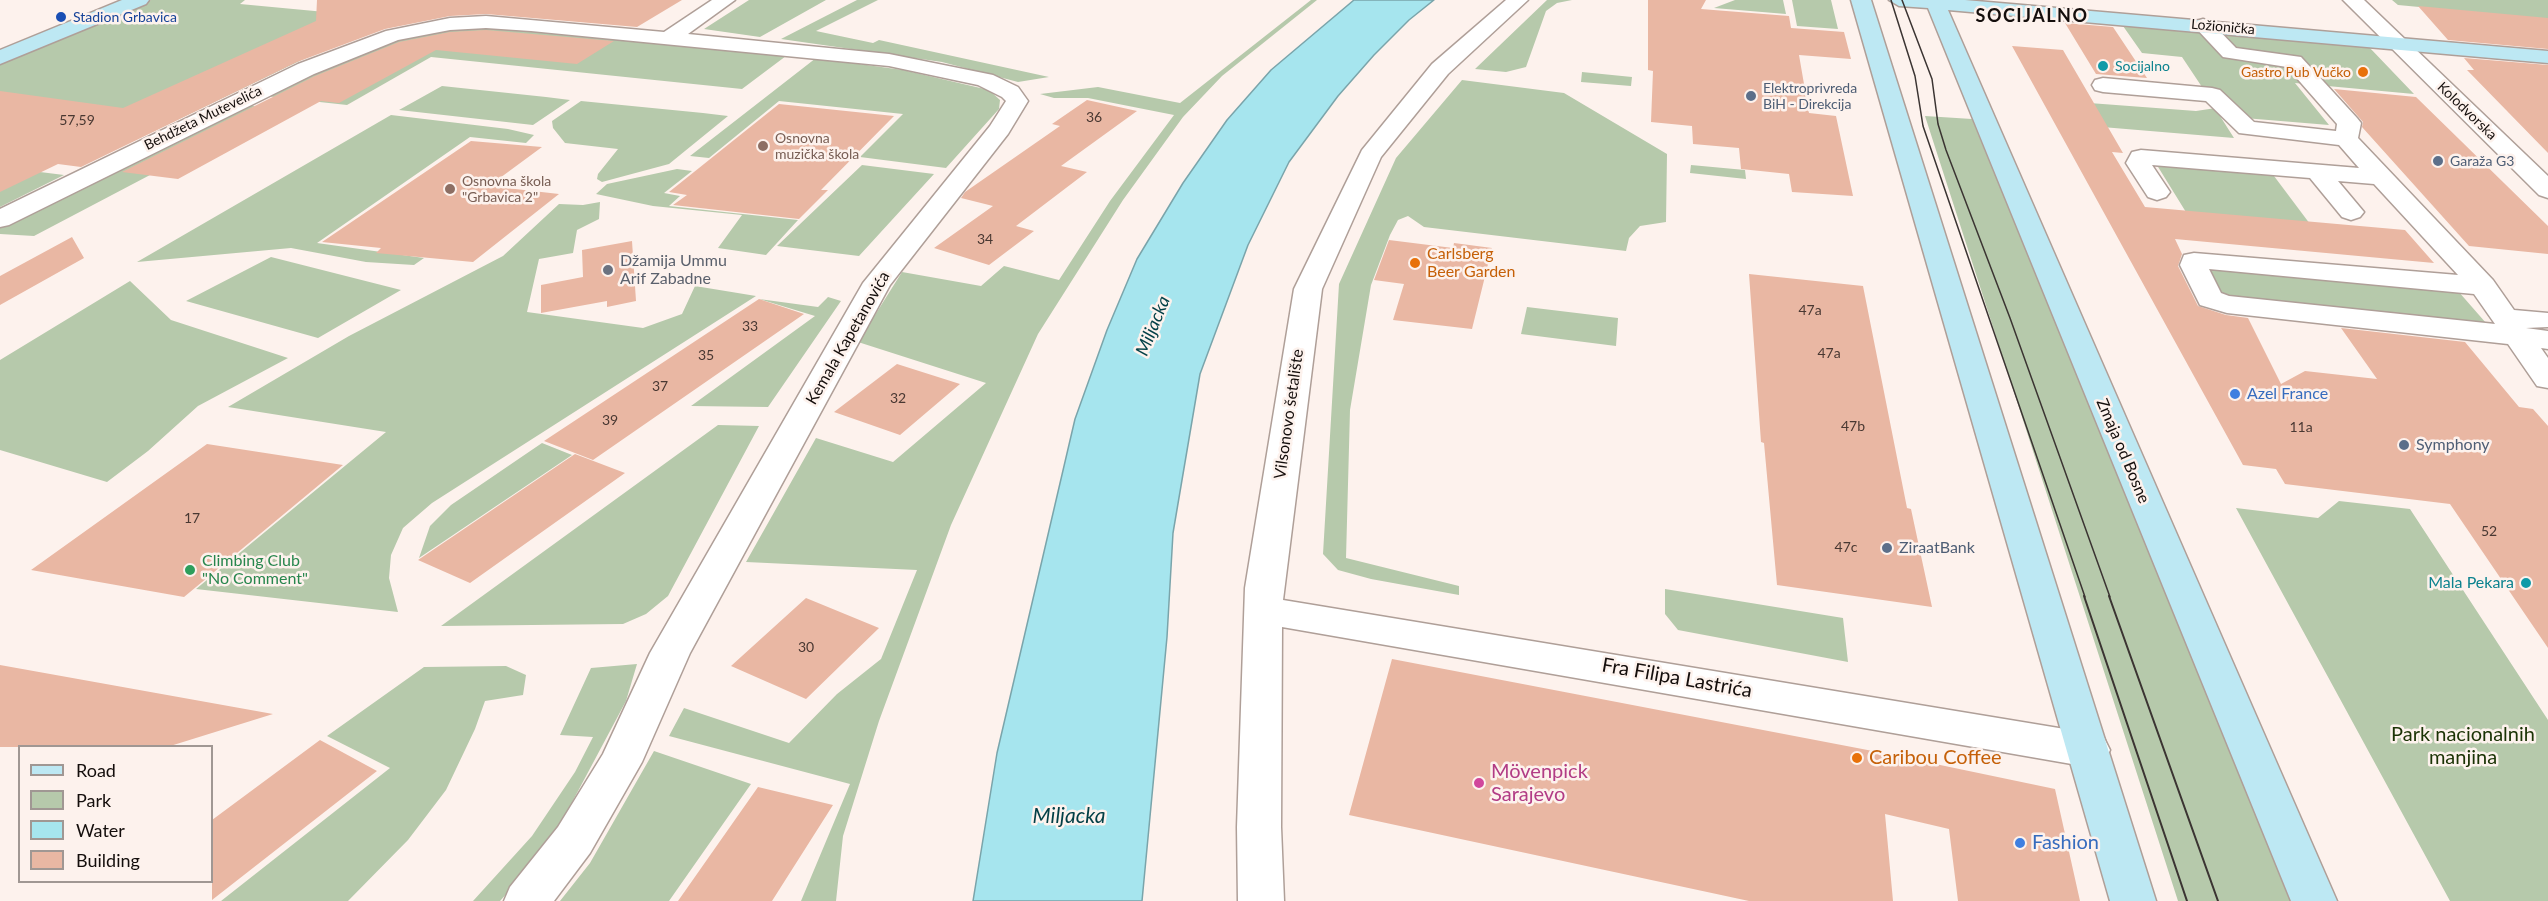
<!DOCTYPE html>
<meta charset="utf-8">
<style>
body{margin:0}
#map{position:relative;width:2548px;height:901px;overflow:hidden;background:#fdf2ed;font-family:Lato,sans-serif}
canvas{display:block}
.legend{position:absolute;left:18px;top:745px;width:195px;height:138px;box-sizing:border-box;background:#fdf2ed;border:2px solid #a09793;margin:0;padding:8px 10px;list-style:none;font-size:18px;color:#140e0c}
.legend li{display:flex;align-items:center;gap:12px;height:30px}
.legend b{width:30px;border:2px solid #a09793}
</style>
<div id="map">
<canvas width="2548" height="901"></canvas>
<ul class="legend">
<li><b style="height:8px;background:#bde8f3"></b>Road</li>
<li><b style="height:16px;background:#b6c9ab"></b>Park</li>
<li><b style="height:16px;background:#a6e5ee"></b>Water</li>
<li><b style="height:16px;background:#e9b7a3"></b>Building</li>
</ul>
</div>
<script>
const c = document.querySelector('canvas').getContext('2d');
c.lineJoin = 'round';
function fill(path, color) {
  c.fillStyle = color;
  c.fill(path, 'evenodd');
}
function toPath(rows) {
  const path = new Path2D();
  for (const r of rows) {
    path.moveTo(r[0], r[1]);
    for (let i = 2; i < r.length; i += 2) path.lineTo(r[i], r[i + 1]);
  }
  return path;
}
function trace(path, color, width, dash) {
  c.strokeStyle = color;
  c.lineWidth = width;
  c.lineCap = dash ? 'butt' : 'round';
  c.setLineDash(dash || []);
  c.stroke(path);
}
function label(font, color, halo, rows, align = 'center') {
  c.font = font + ' Lato,sans-serif';
  c.lineWidth = 5;
  c.setLineDash([]);
  c.textBaseline = 'middle';
  c.strokeStyle = halo;
  c.fillStyle = color;
  for (const [text, x, y, turn = 0] of rows) {
    c.save();
    c.translate(x, y);
    c.rotate((+turn || 0) * Math.PI / 180);
    c.textAlign = isNaN(turn) ? turn : align;
    if (halo) c.strokeText(text, 0, 0);
    c.fillText(text, 0, 0);
    c.restore();
  }
}
const green = toPath([
 [151,0,245,0,240,4,389,18,129,143,0,126,0,64],
 [749,0,826,0,760,37,704,29],
 [857,0,878,0,816,31,873,43,879,40,1049,77,1018,82,942,62,781,39],
 [1311,0,1317,0,1222,76,1183,117,1123,200,1038,334,951,525,879,721,843,836,836,901,801,901,850,784,669,736,684,708,789,743,837,694,881,659,917,570,746,562,816,438,893,462,986,383,858,342,902,272,981,286,1004,266,1059,280,1110,201,1174,115,1088,98,1054,98,1040,94,1098,87,1180,103],
 [1547,0,1572,0,1557,3,1546,11,1526,67,1506,72,1475,69],
 [1735,0,1783,0,1786,14,1714,8],
 [1792,0,1831,0,1838,29,1797,26],
 [2392,0,2548,0,2548,19,2398,5],
 [490,24,790,53,742,89,431,57,347,105,265,96,359,52,396,40],
 [2123,26,2369,47,2414,94,2295,83,2329,125,2220,116,2234,138,2090,126,2076,102,2196,111,2216,108,2182,57,2142,53],
 [816,58,903,70,989,90,1000,100,999,109,946,168,860,157,903,114,779,101,709,158,690,156],
 [1582,72,1632,77,1631,86,1581,82],
 [1462,80,1564,93,1667,154,1666,222,1640,226,1629,238,1626,251,1424,227,1408,216,1398,220,1390,235,1371,285,1350,410,1346,558,1459,586,1459,595,1371,579,1338,570,1323,554,1339,284,1396,158],
 [442,86,546,97,570,100,533,125,399,110],
 [581,101,703,113,728,116,669,164,602,182,597,179,598,174,618,149,565,143,553,128,552,121],
 [241,104,255,106,150,175,34,236,0,234,0,227],
 [391,115,508,129,534,135,526,143,470,137,317,243,424,258,414,265,366,262,291,248,137,262],
 [1925,116,1972,119,2292,901,2178,901],
 [2155,162,2271,172,2313,228,2189,217],
 [862,165,934,174,859,256,777,246],
 [1691,165,1745,170,1746,179,1690,173],
 [0,167,64,175,0,207],
 [677,169,692,171,664,193,680,196,669,206,798,220,766,255,718,248,742,215,653,206,596,194,607,184],
 [600,202,599,219,577,230,573,253,539,259,527,312,643,328,682,314,695,286,756,296,432,503,403,528,391,555,389,578,398,612,196,589,386,432,228,407,349,336,503,256,559,204,583,205],
 [271,257,401,290,318,338,186,301],
 [2200,266,2458,291,2486,323,2217,294],
 [130,281,171,320,288,358,198,406,148,451,107,482,0,450,0,360],
 [828,297,841,301,768,407,691,406,815,316,759,299,818,307],
 [1527,307,1618,318,1616,346,1521,334],
 [718,425,759,426,668,596,646,614,623,624,441,626],
 [542,443,572,455,419,558,430,526,451,505],
 [2339,501,2410,509,2548,720,2548,901,2450,901,2236,508,2318,518],
 [1665,589,1843,618,1848,662,1678,630,1665,614],
 [637,664,626,701,561,823,534,863,500,901,473,901,532,836,575,772,593,737,560,735,591,668],
 [506,666,526,675,523,695,485,701,475,729,446,790,408,840,348,901,221,901,390,768,327,736,424,667],
 [654,751,751,784,669,901,560,901,590,863]
]);
const water = toPath([
 [1354,0,1434,0,1409,20,1374,55,1338,96,1289,162,1248,245,1200,374,1173,533,1167,637,1142,901,973,901,997,753,1075,419,1107,330,1137,259,1183,183,1227,120,1271,70,1354,0]
]);
const building = toPath([
 [317,0,682,0,637,27,486,14,450,16,385,29,297,62,81,167,58,164,0,192,0,91,123,108,316,21],
 [1648,0,1706,0,1701,9,1789,16,1791,28,1844,32,1851,59,1799,55,1809,113,1836,116,1853,196,1792,192,1789,174,1741,169,1739,148,1693,144,1692,126,1651,122,1653,71,1648,70],
 [2418,6,2548,18,2548,49,2448,40],
 [2065,23,2113,27,2147,78,2096,74],
 [486,30,614,41,577,64,436,50,339,103,321,101,178,179,122,172,315,76,399,42,450,32],
 [2012,46,2063,50,2123,153,2112,152,2145,207,2405,230,2434,263,2175,239,2182,254,2178,266,2198,306,2226,315,2248,318,2281,384,2305,371,2377,379,2341,328,2465,342,2519,407,2533,409,2548,426,2548,648,2450,504,2285,484,2276,469,2243,465],
 [2464,58,2548,65,2548,153,2467,70,2474,70],
 [2334,89,2416,97,2548,226,2548,254,2469,246,2362,127,2363,122],
 [1087,100,1137,111,1061,166,1087,172,1016,226,1034,231,989,265,934,248,993,206,961,198,965,192,1060,126,1052,124],
 [779,104,894,116,821,190,828,190,799,219,673,205,687,195,669,192],
 [471,141,542,147,489,186,559,194,473,262,376,253,381,248,322,242],
 [72,237,84,258,0,305,0,276],
 [1389,240,1453,248,1454,243,1492,248,1472,329,1393,320,1404,284,1374,280],
 [632,241,636,301,607,307,607,301,541,313,541,285,583,277,582,250],
 [1749,274,1863,286,1907,508,1911,509,1932,607,1777,585,1764,443,1761,442],
 [759,299,804,314,593,460,544,441],
 [897,364,960,384,900,435,834,412],
 [207,444,343,465,184,597,31,570],
 [575,454,625,473,470,583,418,560],
 [806,598,879,628,806,699,731,666],
 [1392,659,1878,752,2055,789,2080,901,1958,901,1949,829,1885,814,1893,901,1749,901,1349,815],
 [0,665,273,714,167,747,0,747],
 [320,740,377,771,212,900,212,820],
 [758,787,833,805,772,901,678,901]
]);
const street = toPath([
 [712,0,735,0,688,34,889,54,993,75,1018,87,1028,101,1008,134,890,285,690,653,642,762,590,853,554,901,504,901,510,887,558,827,603,754,650,653,863,283,990,126,1006,101,1002,97,978,85,889,66,531,31,486,28,450,30,398,40,314,74,9,225,0,227,0,209,298,64,386,31,450,18,486,16,664,32,712,0],
 [1506,0,1528,0,1448,74,1381,157,1322,289,1283,600,2089,733,2104,738,2110,750,2104,762,2089,767,1282,627,1281,827,1284,901,1238,901,1237,827,1245,588,1294,289,1362,150,1432,64,1506,0],
 [2343,0,2364,0,2548,176,2548,198,2539,195,2343,0],
 [2203,19,2210,21,2236,48,2301,57,2357,118,2361,123,2358,138,2493,280,2514,310,2548,313,2548,327,2526,328,2548,331,2548,349,2541,348,2548,358,2548,388,2537,386,2508,344,2227,313,2200,305,2180,265,2184,255,2194,253,2458,275,2374,184,2338,181,2364,212,2360,217,2351,220,2342,217,2310,178,2152,165,2170,192,2166,197,2157,200,2148,197,2126,163,2132,152,2141,150,2359,168,2339,145,2239,133,2206,101,2103,92,2095,90,2092,85,2095,80,2103,78,2212,88,2220,90,2254,122,2336,131,2337,124,2287,67,2223,57,2193,25,2196,21,2203,19],
 [2209,269,2474,294,2495,324,2229,296,2221,293,2209,269]
]);
const secondary = toPath([
 [122,0,149,0,146,4,0,64,0,50,122,0],
 [1851,0,1871,0,2156,901,2110,901,1851,0],
 [1889,0,1965,0,2548,51,2548,63,1948,10,2337,901,2291,901,1928,8,1899,6,1889,0]
]);
const tramFar1 = toPath([
 [1891,0,1915,76,1923,126,2085,597],
 [1902,0,1932,79,1938,124,1946,150,2010,318,2110,597]
]);
const tram = toPath([
 [2084,596,2187,901],
 [2109,596,2218,901]
]);
const markers = [
 [61,17,6,"#1a4fb4"],
 [2103,66,6,"#0f9aa8"],
 [2363,72,6,"#e8710a"],
 [1751,96,6,"#5c6f8a"],
 [763,146,6,"#8d6e63"],
 [2438,161,6,"#5c6f8a"],
 [450,189,6,"#8d6e63"],
 [1415,263,6,"#e8710a"],
 [608,270,6,"#6b7280"],
 [2235,394,6,"#3f7fe0"],
 [2404,445,6,"#5c6f8a"],
 [1887,548,6,"#5c6f8a"],
 [190,570,6,"#2e9e5b"],
 [2526,583,6,"#0f9aa8"],
 [1857,758,6,"#e8710a"],
 [1479,783,6,"#d1479c"],
 [2020,843,6,"#3f7fe0"]
];
const farTransitnames = [
 ["Stadion Grbavica",73,17]
];
const farStreetnames = [
 ["Ložionička",2223,27,5],
 ["Kolodvorska",2467,111,44],
 ["Behdžeta Mutevelića",203,118,-26]
];
const farCulturenames = [
 ["Socijalno",2115,66]
];
const farFoodnames = [
 ["Gastro Pub Vučko",2351,72]
];
const farServicenames = [
 ["Elektroprivreda",1763,88],
 ["BiH - Direkcija",1763,104],
 ["Garaža G3",2450,161]
];
const numberNames = [
 ["36",1094,117],
 ["57,59",77,120],
 ["34",985,239],
 ["47a",1810,310],
 ["33",750,326],
 ["47a",1829,353],
 ["35",706,355],
 ["37",660,386],
 ["32",898,398],
 ["39",610,420],
 ["47b",1853,426],
 ["11a",2301,427],
 ["17",192,518],
 ["52",2489,531],
 ["47c",1846,547],
 ["30",806,647]
];
const farEducationnames = [
 ["Osnovna",775,138],
 ["muzička škola",775,154],
 ["Osnovna škola",462,181],
 ["\"Grbavica 2\"",462,197]
];
const foodNames = [
 ["Carlsberg",1427,254],
 ["Beer Garden",1427,272]
];
const worshipNames = [
 ["Džamija Ummu",620,261],
 ["Arif Zabadne",620,279]
];
const streetNames = [
 ["Kemala Kapetanovića",848,338,-60],
 ["Vilsonovo šetalište",1289,414,-82],
 ["Zmaja od Bosne",2123,451,67]
];
const shopNames = [
 ["Azel France",2247,394]
];
const serviceNames = [
 ["Symphony",2416,445],
 ["ZiraatBank",1899,548]
];
const leisureNames = [
 ["Climbing Club",202,561],
 ["\"No Comment\"",202,579]
];
const cultureNames = [
 ["Mala Pekara",2514,583]
];
const farDistrictnames = [
 ["SOCIJALNO",2032,16]
];
const waterNames = [
 ["Miljacka",1153,326,-68]
];
const nearStreetnames = [
 ["Fra Filipa Lastrića",1677,678,10]
];
const nearParknames = [
 ["Park nacionalnih",2463,735],
 ["manjina",2463,758]
];
const nearFoodnames = [
 ["Caribou Coffee",1869,758]
];
const nearHotelnames = [
 ["Mövenpick",1491,772],
 ["Sarajevo",1491,795]
];
const nearShopnames = [
 ["Fashion",2032,843]
];
const nearWaternames = [
 ["Miljacka",1069,816]
];
fill(green, '#b6c9ab');
fill(water, '#a6e5ee');
trace(water, '#7aa4aa', 1.5);
fill(building, '#e9b7a3');
trace(street, '#af9f98', 3);
trace(secondary, '#af9f98', 3);
fill(street, '#fff');
fill(secondary, '#bde8f3');
trace(tramFar1, '#3b3432', 1.5);
trace(tram, '#3b3432', 2);
for (const [x, y, r, color] of markers) {
  const dot = new Path2D();
  dot.arc(x, y, r, 0, 2 * Math.PI);
  c.fillStyle = color;
  c.fill(dot);
  trace(dot, '#fdf2ed', 2);
}
label('14px', '#164399', '#fdf2ed', farTransitnames, 'left');
label('14px', '#140e0c', '#fdf2ed', farStreetnames);
label('14px', '#0d838f', '#fdf2ed', farCulturenames, 'left');
label('14px', '#c56008', '#fdf2ed', farFoodnames, 'right');
label('14px', '#4e5e75', '#fdf2ed', farServicenames, 'left');
label('14px', '#493832', null, numberNames);
label('14px', '#785e54', '#fdf2ed', farEducationnames, 'left');
label('16px', '#c56008', '#fdf2ed', foodNames, 'left');
label('16px', '#5b616d', '#fdf2ed', worshipNames, 'left');
label('16px', '#140e0c', '#fdf2ed', streetNames);
label('16px', '#366cbe', '#fdf2ed', shopNames, 'left');
label('16px', '#4e5e75', '#fdf2ed', serviceNames, 'left');
label('16px', '#27864d', '#fdf2ed', leisureNames, 'left');
label('16px', '#0d838f', '#fdf2ed', cultureNames, 'right');
c.letterSpacing = '1.5px';
label('bold 18px', '#140e0c', '#fdf2ed', farDistrictnames);
c.letterSpacing = '0px';
label('italic 18px', '#023f46', '#fdf2ed', waterNames);
label('20px', '#140e0c', '#fdf2ed', nearStreetnames);
label('20px', '#1b3305', '#fdf2ed', nearParknames);
label('20px', '#c56008', '#fdf2ed', nearFoodnames, 'left');
label('20px', '#b23c85', '#fdf2ed', nearHotelnames, 'left');
label('20px', '#366cbe', '#fdf2ed', nearShopnames, 'left');
label('italic 21px', '#023f46', '#fdf2ed', nearWaternames);
</script>
